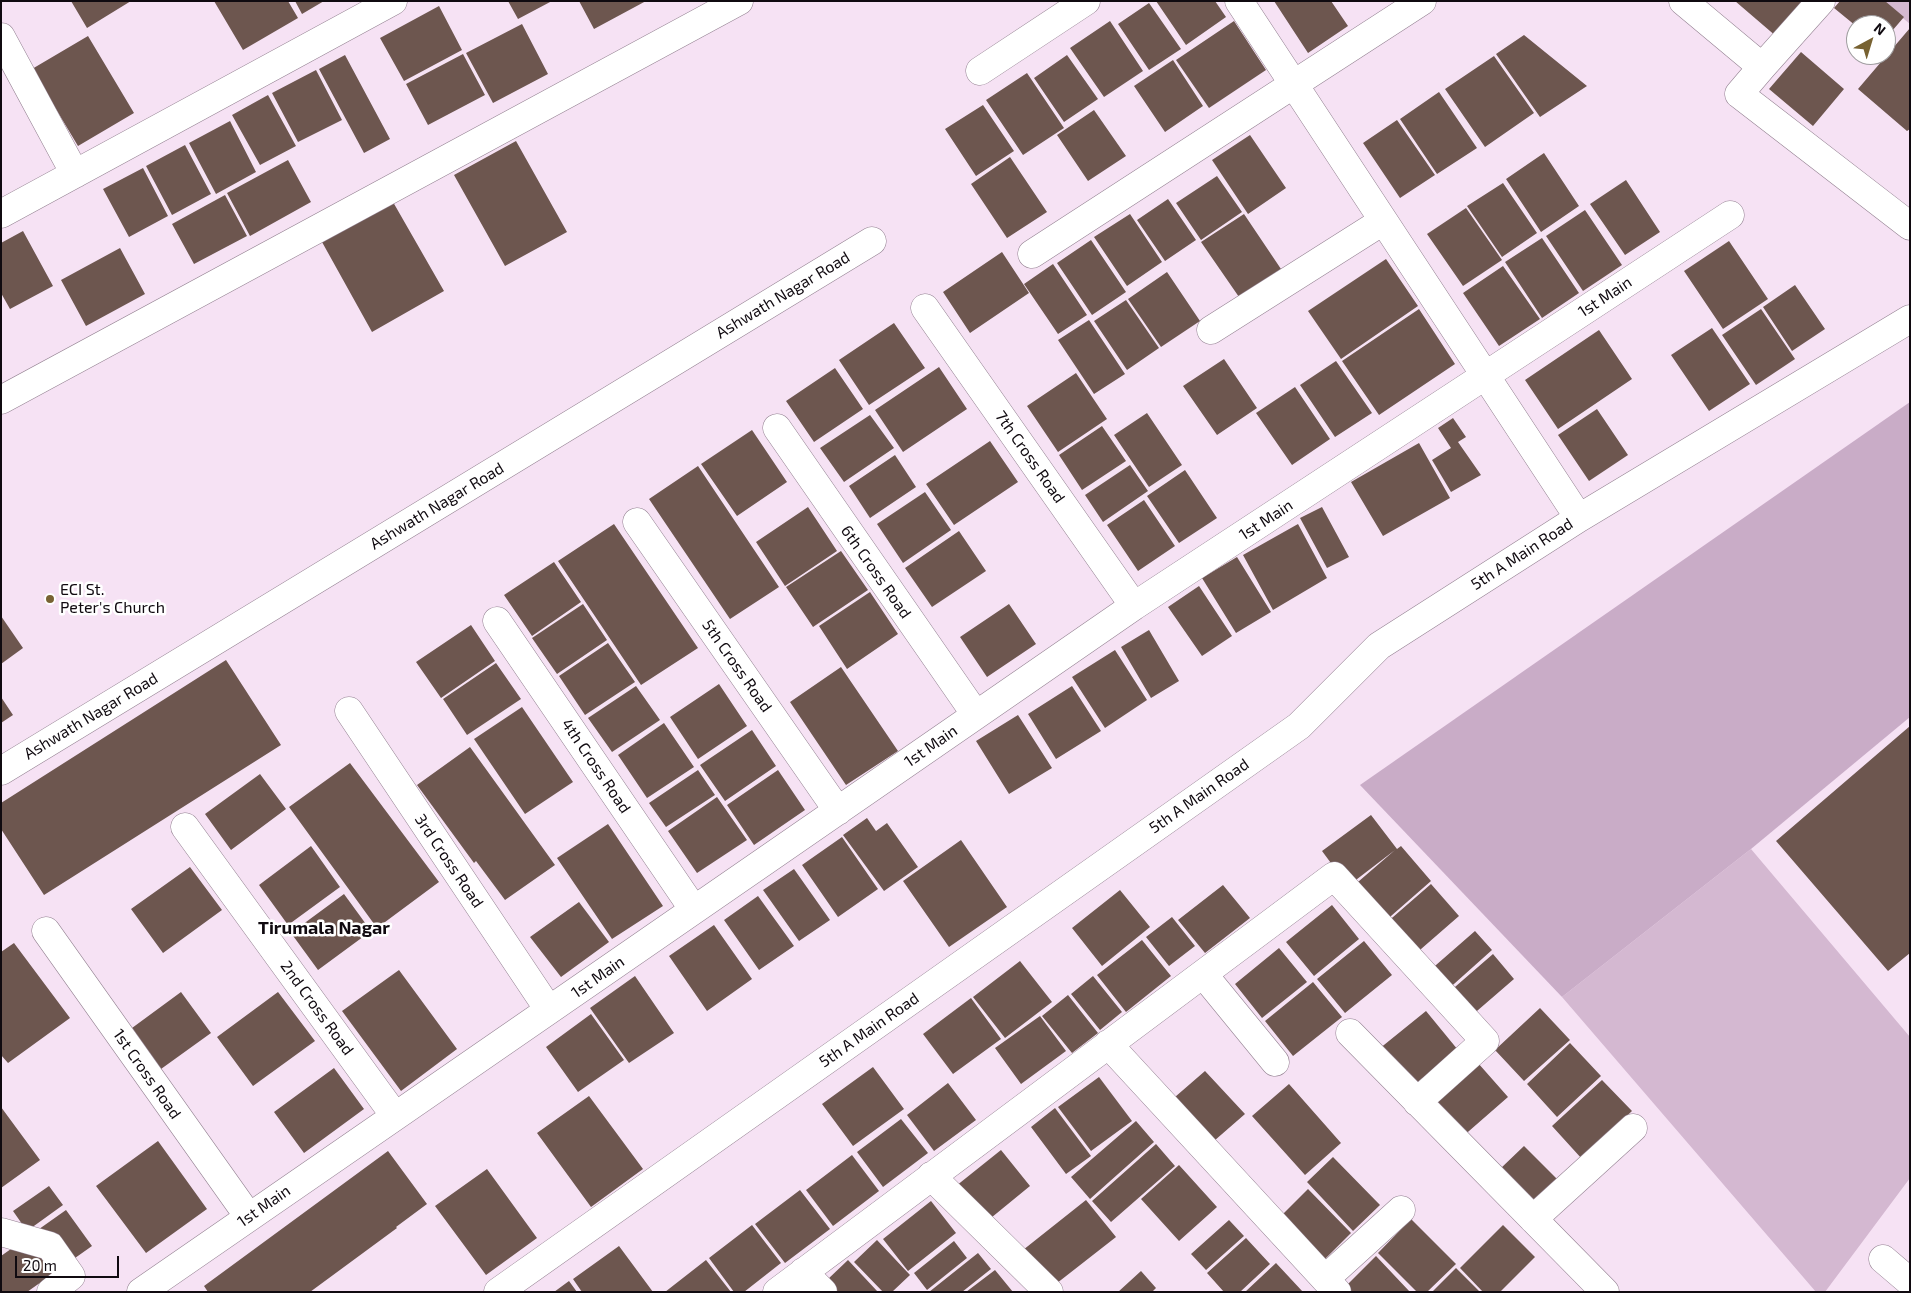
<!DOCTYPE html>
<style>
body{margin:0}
#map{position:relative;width:1911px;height:1293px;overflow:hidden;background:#f6e2f4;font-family:"Exo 2",sans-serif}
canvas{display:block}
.frame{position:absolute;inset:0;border:2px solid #100a10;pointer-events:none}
.north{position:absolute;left:1846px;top:15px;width:50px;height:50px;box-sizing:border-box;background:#fff;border:1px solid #9f9d9f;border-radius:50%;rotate:39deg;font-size:14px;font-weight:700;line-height:20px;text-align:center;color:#100a10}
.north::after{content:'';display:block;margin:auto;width:18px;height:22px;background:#786232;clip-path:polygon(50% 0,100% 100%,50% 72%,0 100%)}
.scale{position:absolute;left:15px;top:1256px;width:104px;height:22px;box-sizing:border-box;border:2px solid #100a10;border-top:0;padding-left:6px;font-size:15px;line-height:18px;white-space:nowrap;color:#100a10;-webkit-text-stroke:4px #fff;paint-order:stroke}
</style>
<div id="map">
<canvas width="1911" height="1293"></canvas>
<div class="frame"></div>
<div class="north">N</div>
<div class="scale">20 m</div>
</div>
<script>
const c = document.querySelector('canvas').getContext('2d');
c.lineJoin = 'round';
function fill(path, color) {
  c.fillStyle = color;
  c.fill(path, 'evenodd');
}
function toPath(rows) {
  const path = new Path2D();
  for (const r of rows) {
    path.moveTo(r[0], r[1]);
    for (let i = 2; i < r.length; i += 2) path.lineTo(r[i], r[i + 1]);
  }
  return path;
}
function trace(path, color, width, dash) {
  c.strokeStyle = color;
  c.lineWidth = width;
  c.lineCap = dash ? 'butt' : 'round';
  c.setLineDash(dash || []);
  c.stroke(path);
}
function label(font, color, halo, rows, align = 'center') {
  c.font = font + ' "Exo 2",sans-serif';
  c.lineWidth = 5;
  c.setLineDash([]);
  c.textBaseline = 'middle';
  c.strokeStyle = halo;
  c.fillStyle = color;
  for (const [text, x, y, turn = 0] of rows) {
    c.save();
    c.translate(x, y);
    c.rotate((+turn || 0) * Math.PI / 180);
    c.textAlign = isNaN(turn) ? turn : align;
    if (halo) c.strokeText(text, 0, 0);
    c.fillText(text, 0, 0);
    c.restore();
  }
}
const green = toPath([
 [1882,1,1910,1,1910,24],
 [1751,849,1910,1037,1910,1178,1825,1292,1816,1292,1562,997]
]);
const forest = toPath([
 [1910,402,1910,717,1751,849,1562,997,1360,785]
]);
const building = toPath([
 [71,1,131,1,87,28],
 [214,1,288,1,298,18,243,50],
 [295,1,324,1,302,14],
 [508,1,552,1,518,19],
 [579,1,646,1,594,29],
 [1156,1,1215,1,1226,17,1186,45],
 [1274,1,1331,1,1348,26,1308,53],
 [1735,1,1807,1,1777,37],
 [1840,1,1885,1,1904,17,1886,38,1886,25,1856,25,1856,26,1834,8],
 [1149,3,1181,49,1149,70,1118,24],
 [439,6,462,50,404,81,380,38],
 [1110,21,1143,71,1104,97,1070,48],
 [1234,21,1266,70,1209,108,1176,60],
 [522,24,548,74,493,103,466,53],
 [1910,28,1910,129,1907,131,1858,89],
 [1524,35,1587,86,1540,117,1496,54],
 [88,36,134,113,78,146,32,69],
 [1801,52,1844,89,1813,126,1769,89],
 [463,54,485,95,428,125,406,84],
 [345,55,390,139,364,153,319,69],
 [1067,55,1098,99,1064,122,1034,78],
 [1494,56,1534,113,1485,147,1445,89],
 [1173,60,1203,106,1165,132,1134,86],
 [316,70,342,120,298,142,272,93],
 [1027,73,1064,128,1023,155,986,100],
 [1439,92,1477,148,1437,174,1400,119],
 [268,95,296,146,260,165,232,115],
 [983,105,1014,151,976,176,945,129],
 [1094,110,1126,156,1088,181,1057,135],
 [1397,120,1435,175,1400,198,1363,143],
 [230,121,256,172,216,194,189,143],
 [1250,135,1286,188,1248,214,1212,160],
 [516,141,567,232,505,266,454,175],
 [185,145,211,194,172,215,146,166],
 [1544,153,1579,206,1541,232,1506,179],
 [1010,157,1047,212,1007,238,971,184],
 [288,160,311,202,250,236,227,193],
 [143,168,168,216,129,237,103,189],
 [1217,176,1242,212,1201,240,1176,203],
 [1626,180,1660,232,1625,255,1590,204],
 [1503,183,1537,233,1502,257,1467,206],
 [225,195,247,236,194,264,172,224],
 [1168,199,1196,240,1165,261,1137,220],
 [393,202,444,291,372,332,322,242],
 [1466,208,1502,260,1463,286,1427,234],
 [1585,210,1622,265,1583,291,1546,236],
 [1130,214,1162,262,1127,286,1094,237],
 [1244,214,1281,269,1239,297,1201,242],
 [23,231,53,286,10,309,1,293,1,243],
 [1542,238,1579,293,1542,318,1505,262],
 [1091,240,1126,292,1092,315,1057,263],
 [1729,241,1768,299,1723,329,1684,271],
 [120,248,145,294,86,326,61,280],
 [1002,252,1029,293,970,333,943,292],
 [1386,259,1418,306,1341,359,1308,311],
 [1053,264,1087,315,1058,334,1024,284],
 [1503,266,1540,319,1499,346,1463,293],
 [1167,272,1200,321,1161,347,1128,299],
 [1795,285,1825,329,1792,351,1763,307],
 [1126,300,1159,348,1127,370,1094,321],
 [1419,309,1455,364,1379,415,1342,361],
 [1761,309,1795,359,1756,385,1722,335],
 [1089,320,1125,374,1094,394,1058,340],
 [894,323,925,368,869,405,839,360],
 [1712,328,1750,384,1709,411,1671,355],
 [1599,330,1632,379,1558,429,1525,380],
 [1224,359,1257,408,1217,435,1183,386],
 [1336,361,1372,413,1335,437,1300,385],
 [939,367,967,409,903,452,875,410],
 [835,368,863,409,814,442,786,401],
 [1076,373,1107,419,1058,452,1027,406],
 [1295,387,1330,439,1292,465,1256,413],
 [1597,409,1628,455,1589,481,1558,435],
 [1147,413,1182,465,1149,487,1114,435],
 [870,415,894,448,844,482,820,448],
 [1453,418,1466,437,1458,442,1481,475,1451,492,1432,460,1451,448,1438,428],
 [1102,426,1126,461,1082,490,1059,455],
 [752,430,787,482,737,516,701,464],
 [990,441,1018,482,954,525,926,484],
 [1419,443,1450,498,1383,536,1351,482],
 [895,455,916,487,870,518,849,486],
 [1130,465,1148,491,1103,522,1085,495],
 [698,466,779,587,730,619,649,499],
 [1185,470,1217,518,1179,543,1147,496],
 [925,492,951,530,903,563,877,524],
 [1144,500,1175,546,1138,571,1107,525],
 [808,507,837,551,785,586,756,542],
 [1322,507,1349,557,1327,568,1300,518],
 [614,524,698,648,641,685,558,561],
 [1298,524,1327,578,1273,610,1243,555],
 [959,531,986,571,932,607,905,568],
 [841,551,868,590,813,627,786,587],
 [1237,557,1271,612,1236,633,1202,578],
 [554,562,581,602,532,636,504,595],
 [1199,586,1232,636,1202,656,1168,607],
 [870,592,898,634,847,669,819,626],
 [583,604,607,640,557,674,532,638],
 [1009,604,1036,644,987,677,960,637],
 [1,616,23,648,1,664],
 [471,625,495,661,441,698,416,662],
 [1149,630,1179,681,1151,698,1121,647],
 [608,643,635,682,585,715,559,676],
 [1115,650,1147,700,1105,728,1072,677],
 [226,660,281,745,44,895,1,829,1,803],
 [496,663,521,699,467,735,443,699],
 [841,667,898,751,846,785,790,702],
 [719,684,747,726,698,759,670,717],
 [636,686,660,720,612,752,588,718],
 [1072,686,1101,731,1056,759,1028,714],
 [1,697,13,715,1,723],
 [522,707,573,782,525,814,474,739],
 [1018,715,1052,768,1009,794,976,741],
 [664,723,694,767,647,798,618,755],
 [1910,726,1910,953,1888,971,1776,841],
 [752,730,776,766,725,801,700,765],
 [470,747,555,865,505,900,476,861,474,863,417,785],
 [350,763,439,882,377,928,289,807],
 [698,770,715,795,666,827,649,803],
 [778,770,805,810,754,845,727,805],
 [260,774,286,809,231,850,205,814],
 [717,797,747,840,697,873,668,831],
 [1371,815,1397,849,1401,846,1431,881,1383,923,1351,888,1395,850,1348,886,1322,851],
 [867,818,876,831,887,823,918,867,884,891,843,835],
 [608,824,663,906,612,939,557,858],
 [842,837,878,889,838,917,802,865],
 [961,840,1007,907,949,947,903,881],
 [311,846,340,887,288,925,259,885],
 [190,867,222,910,163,953,131,909],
 [794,869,830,920,799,941,763,890],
 [1431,884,1459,916,1413,956,1385,924],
 [1223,885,1250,918,1205,953,1178,920],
 [1120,890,1150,927,1102,966,1072,928],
 [344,894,371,931,318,970,291,933],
 [758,896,794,946,759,970,724,920],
 [579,902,609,942,561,977,530,937],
 [1332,905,1359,939,1314,976,1286,942],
 [1172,917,1195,946,1169,966,1146,937],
 [714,925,752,979,707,1011,669,956],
 [1475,931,1492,950,1445,992,1428,972],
 [1142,940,1171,976,1126,1012,1097,975],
 [1364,941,1392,975,1345,1013,1317,979],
 [14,943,70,1018,8,1063,1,1055,1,952],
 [1279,948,1307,982,1262,1018,1235,984],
 [1493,954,1514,979,1470,1017,1448,993],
 [1020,961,1052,1002,1005,1038,973,997],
 [399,970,457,1049,401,1091,342,1011],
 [635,976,674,1033,629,1063,590,1008],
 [1093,976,1122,1012,1100,1030,1071,994],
 [1313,982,1342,1017,1293,1056,1265,1021],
 [181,992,211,1033,161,1069,132,1028],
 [278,992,315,1041,253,1086,217,1037],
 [1068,995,1098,1033,1072,1053,1042,1016],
 [971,998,1001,1039,953,1074,923,1034],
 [1540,1008,1570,1040,1524,1081,1495,1050],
 [1426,1011,1458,1050,1410,1088,1379,1049],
 [591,1014,624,1060,578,1092,546,1047],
 [1040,1016,1066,1051,1021,1084,995,1048],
 [1570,1043,1601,1076,1557,1117,1527,1084],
 [1478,1063,1508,1097,1461,1138,1432,1104],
 [873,1067,904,1109,853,1146,822,1104],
 [334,1068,364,1109,304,1153,274,1112],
 [1205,1071,1245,1114,1214,1141,1175,1097],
 [1099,1077,1132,1121,1091,1151,1058,1107],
 [1602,1080,1632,1111,1582,1159,1552,1126],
 [948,1083,976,1120,934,1151,907,1115],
 [1289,1084,1341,1143,1305,1175,1252,1116],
 [589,1096,643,1169,591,1207,537,1133],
 [1,1107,40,1160,1,1188],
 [1055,1108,1091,1156,1066,1174,1031,1127],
 [901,1119,928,1153,883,1187,857,1152],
 [1136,1121,1154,1142,1090,1199,1071,1177],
 [158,1141,207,1209,146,1253,96,1186],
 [1156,1144,1175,1166,1111,1222,1092,1201],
 [1524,1146,1557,1179,1533,1203,1500,1169],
 [1001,1150,1030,1186,986,1222,956,1186],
 [388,1151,427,1204,396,1227,397,1228,310,1292,208,1292,204,1286],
 [852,1155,879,1191,833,1226,806,1190],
 [1333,1157,1380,1205,1353,1231,1307,1182],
 [1179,1165,1217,1207,1179,1241,1141,1199],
 [487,1169,537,1238,486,1275,435,1206],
 [49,1186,63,1205,27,1231,13,1211],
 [1308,1189,1351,1233,1323,1261,1280,1217],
 [800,1190,830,1229,785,1263,755,1224],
 [1086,1200,1116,1237,1052,1287,1023,1250],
 [931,1201,956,1233,908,1271,883,1239],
 [66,1210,92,1246,27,1292,1,1292,1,1256],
 [1411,1219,1456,1264,1427,1292,1417,1292,1378,1253],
 [1229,1220,1244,1236,1206,1270,1191,1254],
 [752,1225,781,1263,744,1292,734,1292,709,1258],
 [1503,1225,1535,1257,1500,1292,1483,1292,1460,1268],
 [1246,1238,1270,1264,1240,1292,1224,1292,1207,1273],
 [877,1240,910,1275,892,1292,883,1292,854,1262],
 [954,1241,967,1258,927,1290,914,1273],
 [619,1246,653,1292,582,1292,573,1279],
 [978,1253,991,1269,962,1292,929,1292],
 [1376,1256,1410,1292,1351,1292,1346,1286],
 [706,1260,731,1292,665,1292],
 [848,1260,878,1292,838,1292,827,1280],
 [1276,1263,1303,1292,1245,1292],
 [1456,1268,1480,1292,1432,1292],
 [995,1270,1013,1292,966,1292],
 [1141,1271,1156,1288,1152,1292,1118,1292],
 [569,1281,577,1292,554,1292]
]);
const minor = toPath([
 [1239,1,1579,518],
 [1683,1,1762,67,1739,94,1910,226],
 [1,37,75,174],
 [1762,67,1821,1],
 [980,71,1086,1],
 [1,214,393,1],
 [1032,254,1422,1],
 [925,308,1134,606],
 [1211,330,1383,221],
 [1,400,739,1],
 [777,428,976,715],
 [637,522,838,811],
 [497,621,694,910],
 [349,711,549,1010],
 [1,771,872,241],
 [185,827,395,1116],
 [46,931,249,1217],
 [1203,974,1275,1062],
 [1350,1033,1605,1292],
 [1108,1044,1337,1292],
 [931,1176,1049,1292],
 [1533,1219,1633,1128],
 [1,1232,50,1246,71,1276,51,1292],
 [1883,1259,1910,1282],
 [803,1272,823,1292],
 [1325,1279,1401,1210],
 [141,1292,1134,606,1730,215],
 [498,1292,1299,726,1379,646,1579,518,1910,319],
 [777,1292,1334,876,1485,1041,1417,1102]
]);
const markers = [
 [50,599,5,"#786232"]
];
const streetNames = [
 ["Ashwath Nagar Road",783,295,-31],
 ["1st Main",1605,297,-33],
 ["7th Cross Road",1030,457,55],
 ["Ashwath Nagar Road",437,506,-31],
 ["1st Main",1266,520,-33],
 ["5th A Main Road",1522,554,-33],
 ["6th Cross Road",876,572,55],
 ["5th Cross Road",737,666,55],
 ["Ashwath Nagar Road",91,716,-31],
 ["1st Main",931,746,-35],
 ["4th Cross Road",596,766,56],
 ["5th A Main Road",1199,796,-35],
 ["3rd Cross Road",449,861,56],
 ["1st Main",598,977,-35],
 ["2nd Cross Road",317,1008,54],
 ["5th A Main Road",869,1030,-35],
 ["1st Cross Road",147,1074,55],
 ["1st Main",264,1206,-35]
];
const poiNames = [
 ["ECI St.",60,590],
 ["Peter's Church",60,608]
];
const neighbourhoodNames = [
 ["Tirumala Nagar",324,928]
];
fill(green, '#d4b8d1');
fill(forest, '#c9acc7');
fill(building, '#6d564f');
trace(minor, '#938191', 29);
trace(minor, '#fff', 28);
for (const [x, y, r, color] of markers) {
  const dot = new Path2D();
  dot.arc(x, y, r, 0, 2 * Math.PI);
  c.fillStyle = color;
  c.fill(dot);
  trace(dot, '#fff', 2);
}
label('16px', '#100a10', '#fff', streetNames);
label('16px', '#100a10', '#fff', poiNames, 'left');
label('bold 18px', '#100a10', '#fff', neighbourhoodNames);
</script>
